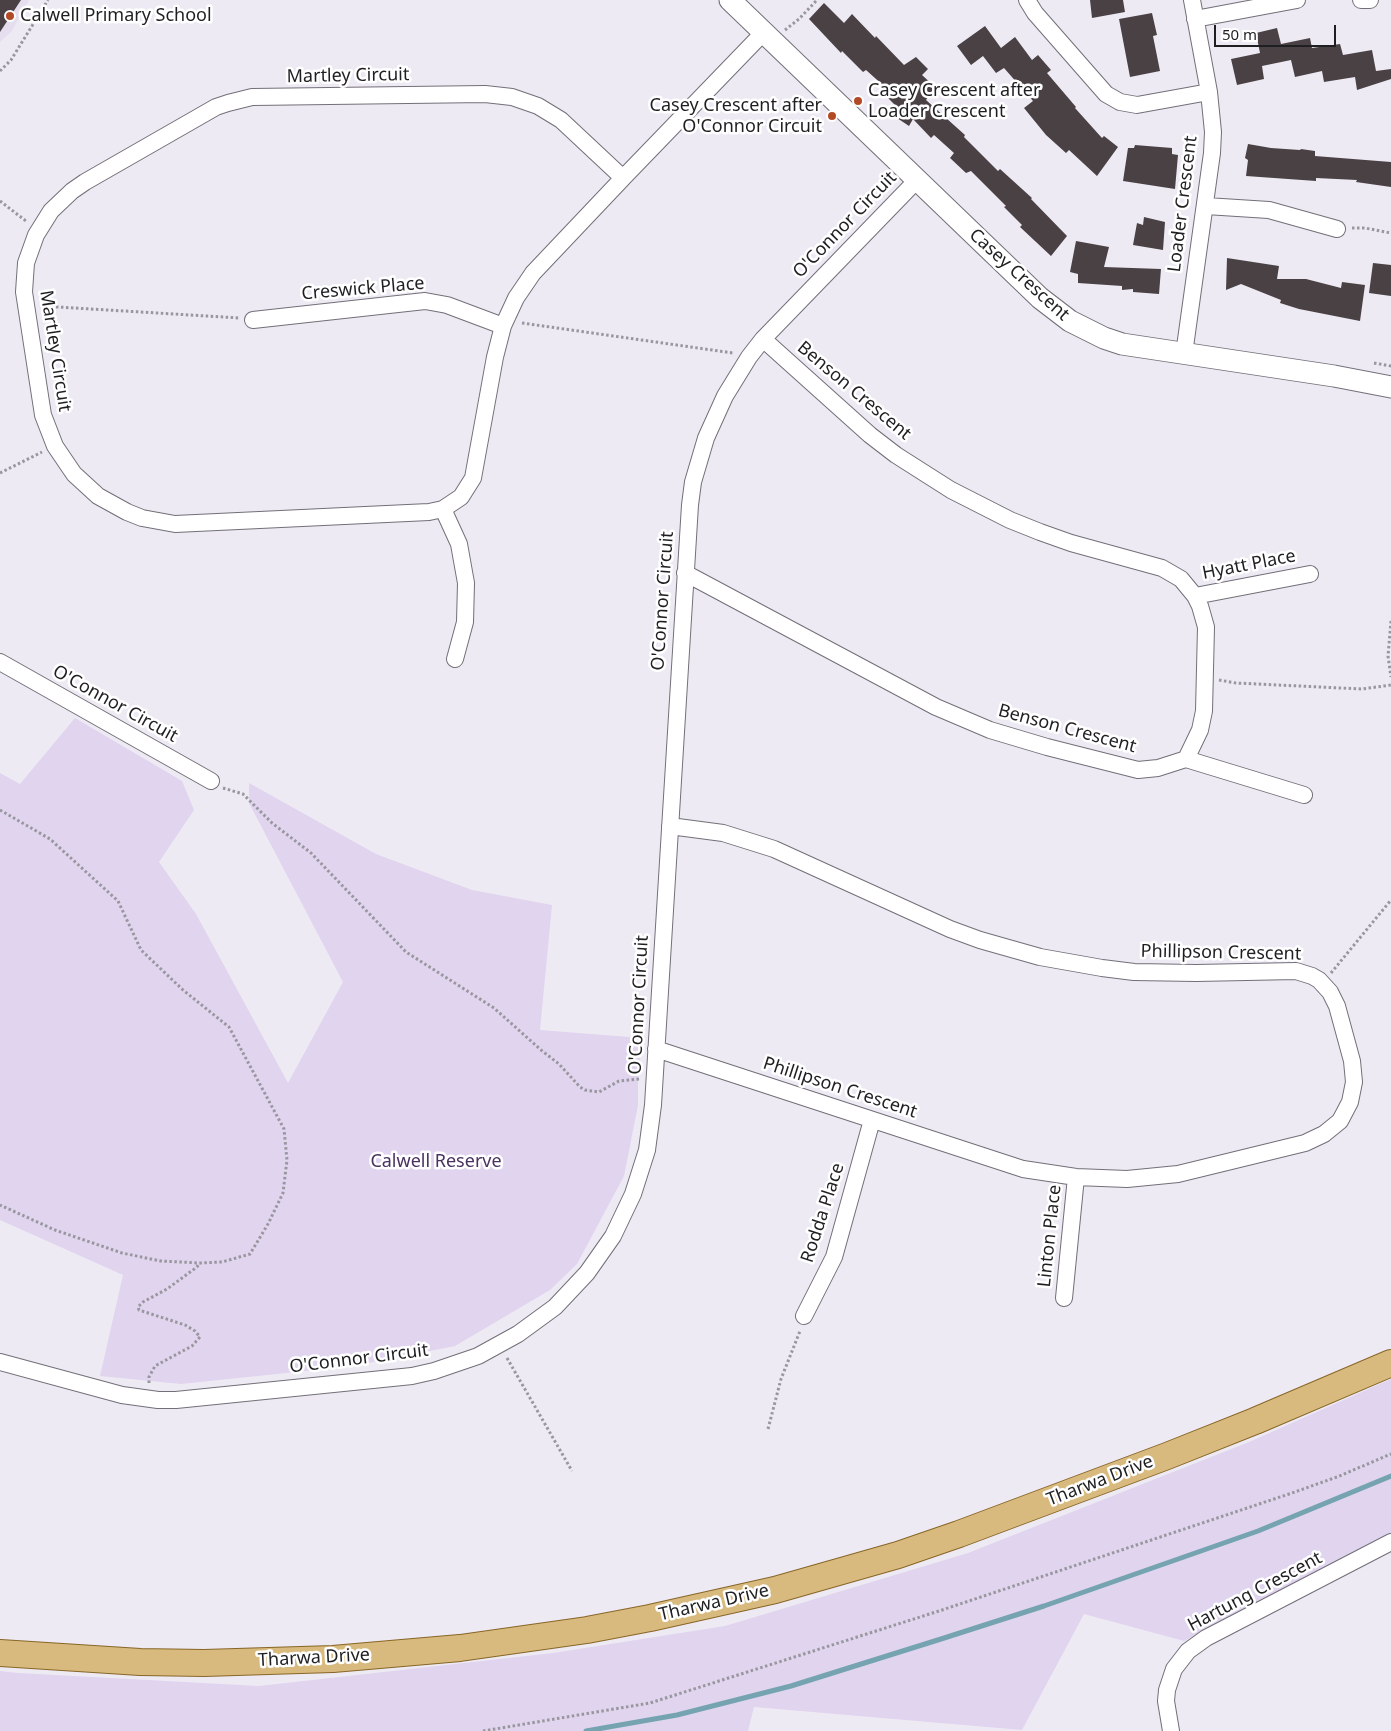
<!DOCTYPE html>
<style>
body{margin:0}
#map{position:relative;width:1391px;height:1731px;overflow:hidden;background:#eeeaf4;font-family:"Noto Sans",sans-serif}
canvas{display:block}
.scale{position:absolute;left:1214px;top:25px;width:122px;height:22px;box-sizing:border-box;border:2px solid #1f1e21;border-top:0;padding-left:6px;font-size:15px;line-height:18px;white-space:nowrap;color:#1f1e21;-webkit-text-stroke:4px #fff;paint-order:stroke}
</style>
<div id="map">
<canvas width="1391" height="1731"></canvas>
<div class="scale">50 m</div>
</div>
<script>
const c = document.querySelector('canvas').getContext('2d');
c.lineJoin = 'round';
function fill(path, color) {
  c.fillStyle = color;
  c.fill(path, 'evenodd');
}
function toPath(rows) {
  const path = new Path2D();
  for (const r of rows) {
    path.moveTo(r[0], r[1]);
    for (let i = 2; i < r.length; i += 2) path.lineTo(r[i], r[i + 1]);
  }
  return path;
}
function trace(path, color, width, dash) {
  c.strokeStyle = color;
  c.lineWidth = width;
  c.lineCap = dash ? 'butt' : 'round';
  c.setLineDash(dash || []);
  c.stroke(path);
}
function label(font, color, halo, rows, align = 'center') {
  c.font = font + ' "Noto Sans",sans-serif';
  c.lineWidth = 5;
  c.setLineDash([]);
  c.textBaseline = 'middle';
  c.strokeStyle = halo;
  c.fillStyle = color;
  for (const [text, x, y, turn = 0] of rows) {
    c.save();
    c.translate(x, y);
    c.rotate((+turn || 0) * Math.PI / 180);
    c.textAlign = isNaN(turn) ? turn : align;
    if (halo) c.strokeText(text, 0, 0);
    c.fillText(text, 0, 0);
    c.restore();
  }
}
const built = toPath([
 [0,0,29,0,12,31,0,42]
]);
const green = toPath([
 [75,718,182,781,194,810,159,862,196,914,288,1083,343,982,249,803,249,783,376,854,472,890,552,905,540,1030,642,1038,638,1077,638,1105,624,1176,577,1264,550,1290,455,1346,353,1366,181,1384,100,1376,123,1275,0,1220,0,773,20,784],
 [1391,1379,1391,1535,1184,1641,1084,1614,1022,1730,754,1707,748,1731,0,1731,0,1671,18,1673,259,1686,553,1653,725,1626,968,1553,1249,1442]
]);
const stream = toPath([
 [586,1731,677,1715,791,1686,941,1639,1044,1606,1258,1531,1391,1476]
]);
const building = toPath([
 [0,0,21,0,0,32],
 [1090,0,1123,0,1125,12,1092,18],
 [824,3,844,23,852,14,875,38,876,36,904,65,916,57,928,69,922,75,935,87,926,100,965,135,964,137,998,171,1000,169,1032,198,1031,199,1067,236,1051,256,1020,227,1022,225,1004,207,1006,206,971,171,966,173,950,158,954,153,934,135,931,138,913,119,909,126,897,118,902,112,881,91,885,87,866,70,863,72,842,51,841,53,809,19],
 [1152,13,1157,35,1153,36,1160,71,1130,77,1119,19],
 [985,26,1001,48,1015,37,1032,60,1038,55,1051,70,1047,73,1076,107,1075,108,1102,138,1104,136,1118,147,1097,176,1069,150,1066,153,1046,135,1024,108,1033,101,1004,68,996,73,983,56,971,65,957,46],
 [1277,28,1281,44,1310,38,1312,48,1340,44,1343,55,1372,50,1376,71,1391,69,1391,79,1357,90,1355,77,1324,82,1322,71,1295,77,1291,60,1262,66,1264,79,1237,85,1231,59,1260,53,1256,33],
 [1248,144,1271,148,1300,150,1301,149,1315,151,1315,156,1391,162,1391,187,1356,182,1357,180,1316,178,1316,181,1246,176,1248,160,1245,158],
 [1135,145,1172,148,1172,154,1178,155,1175,189,1123,181,1128,148,1134,148],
 [1144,217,1165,222,1163,250,1133,245,1137,223,1143,225],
 [1076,241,1109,247,1104,267,1161,269,1159,294,1133,292,1133,289,1122,290,1122,286,1078,283,1078,274,1070,272],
 [1227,258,1279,266,1277,279,1306,279,1341,288,1342,282,1365,285,1360,321,1299,309,1280,303,1281,300,1241,284,1226,290],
 [1373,263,1391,265,1391,296,1369,293]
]);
const path = toPath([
 [785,30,799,19,817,0],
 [0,71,11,60,48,0],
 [0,201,26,221],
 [1352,228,1365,228,1391,233],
 [41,306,240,318],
 [522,323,733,353],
 [1374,363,1391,366],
 [0,473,42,452],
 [1391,621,1388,656,1391,677],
 [1219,680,1236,683,1362,689,1391,685],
 [223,788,243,794,272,823,311,853,406,952,494,1008,541,1050,559,1064,580,1087,585,1090,599,1092,619,1081,640,1079],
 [0,810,50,839,118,901,141,950,183,990,229,1027,284,1129,287,1160,283,1193,268,1224,250,1254,222,1262,199,1263,161,1261,122,1253,55,1230,0,1205],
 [1331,973,1391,900],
 [507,1358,572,1471],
 [149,1383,149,1377,155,1366,192,1346,200,1337,195,1331,185,1325,139,1310,138,1307,143,1302,167,1289,197,1267,199,1263],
 [768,1429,781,1379,800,1331],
 [483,1731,650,1703,942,1610,1289,1494,1337,1477,1391,1454]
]);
const minor = toPath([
 [1027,0,1035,13,1106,94,1120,102,1137,105,1209,92],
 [1361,0,1370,0],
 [1195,19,1297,0],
 [623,178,533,273,516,298,503,326,495,357,473,478,461,497,443,509,429,512,175,524,142,518,127,512,98,496,74,474,55,446,43,415,24,292,26,263,36,235,51,211,72,191,85,182,216,107,228,103,252,97,485,94,512,97,538,106,561,120,623,178,764,32],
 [1206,206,1269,210,1337,229],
 [253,320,425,301,447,305,503,326],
 [1184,354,1212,153,1213,132,1209,92,1192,0],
 [443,509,459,544,466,583,465,622,455,659],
 [685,573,936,707,990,730,1047,747,1138,770,1158,768,1186,759,1200,730,1204,711,1206,627,1200,606,1195,596,1181,579,1162,568,1071,543,1040,532,1010,520,951,490,896,455,870,435,763,339],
 [1195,596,1310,574],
 [0,662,211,781],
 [1186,759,1304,795],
 [656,1049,1023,1169,1076,1177,1127,1179,1178,1174,1305,1143,1324,1134,1340,1121,1350,1102,1354,1082,1352,1061,1337,1006,1330,992,1319,980,1312,976,1296,971,1196,973,1134,972,1102,968,1040,957,980,940,950,929,774,849,723,833,670,826],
 [1064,1298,1076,1177],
 [804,1316,834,1257,872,1120],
 [0,1362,122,1395,158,1400,176,1400,412,1376,434,1371,478,1356,518,1334,555,1307,587,1273,613,1236,633,1194,647,1150,653,1105,690,505,693,482,706,438,725,396,749,357,763,339,917,180],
 [1171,1731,1166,1701,1167,1690,1174,1669,1188,1651,1206,1638,1391,1542]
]);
const tertiary = toPath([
 [730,0,1040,298,1070,321,1104,338,1122,344,1334,376,1391,387]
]);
const primary = toPath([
 [0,1653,140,1662,204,1663,333,1659,460,1648,587,1630,650,1618,775,1590,898,1555,959,1534,1167,1456,1255,1421,1391,1363]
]);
const markers = [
 [10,16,5,"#b24b25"],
 [858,101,5,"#b24b25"],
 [832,116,5,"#b24b25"]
];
const poiNames = [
 ["Calwell Primary School",20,16],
 ["Casey Crescent after",868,91],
 ["Loader Crescent",868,112],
 ["Casey Crescent after",822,106,"right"],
 ["O'Connor Circuit",822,127,"right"]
];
const streetNames = [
 ["Martley Circuit",348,76,-1],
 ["Loader Crescent",1183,204,-83],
 ["O'Connor Circuit",845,225,-46],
 ["Casey Crescent",1019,275,42],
 ["Creswick Place",363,289,-5],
 ["Martley Circuit",55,351,81],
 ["Benson Crescent",854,391,40],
 ["Hyatt Place",1249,565,-11],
 ["O'Connor Circuit",663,601,-86],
 ["O'Connor Circuit",115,704,29],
 ["Benson Crescent",1067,729,15],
 ["Phillipson Crescent",1221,953,1],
 ["O'Connor Circuit",639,1005,-87],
 ["Phillipson Crescent",840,1088,18],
 ["Rodda Place",823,1213,-72],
 ["Linton Place",1050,1236,-84],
 ["O'Connor Circuit",359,1359,-7],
 ["Tharwa Drive",1100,1481,-21],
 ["Hartung Crescent",1255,1592,-28],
 ["Tharwa Drive",714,1603,-13],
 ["Tharwa Drive",314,1658,-3]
];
const parkNames = [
 ["Calwell Reserve",436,1162]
];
fill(built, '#e5deef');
fill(green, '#e0d4ef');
trace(stream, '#75a4b0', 5);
fill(building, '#4a4145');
trace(minor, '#736f78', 18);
trace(tertiary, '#736f78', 23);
trace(primary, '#876626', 28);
trace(path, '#99979e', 3, [2.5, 2.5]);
trace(minor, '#fff', 16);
trace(tertiary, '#fff', 21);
trace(primary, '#d9ba7e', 26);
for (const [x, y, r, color] of markers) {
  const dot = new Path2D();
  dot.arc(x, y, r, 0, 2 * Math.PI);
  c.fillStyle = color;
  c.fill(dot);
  trace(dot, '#fff', 2);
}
label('18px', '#1f1e21', '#fff', poiNames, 'left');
label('18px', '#1f1e21', '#fff', streetNames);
label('18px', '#493160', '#fff', parkNames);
</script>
